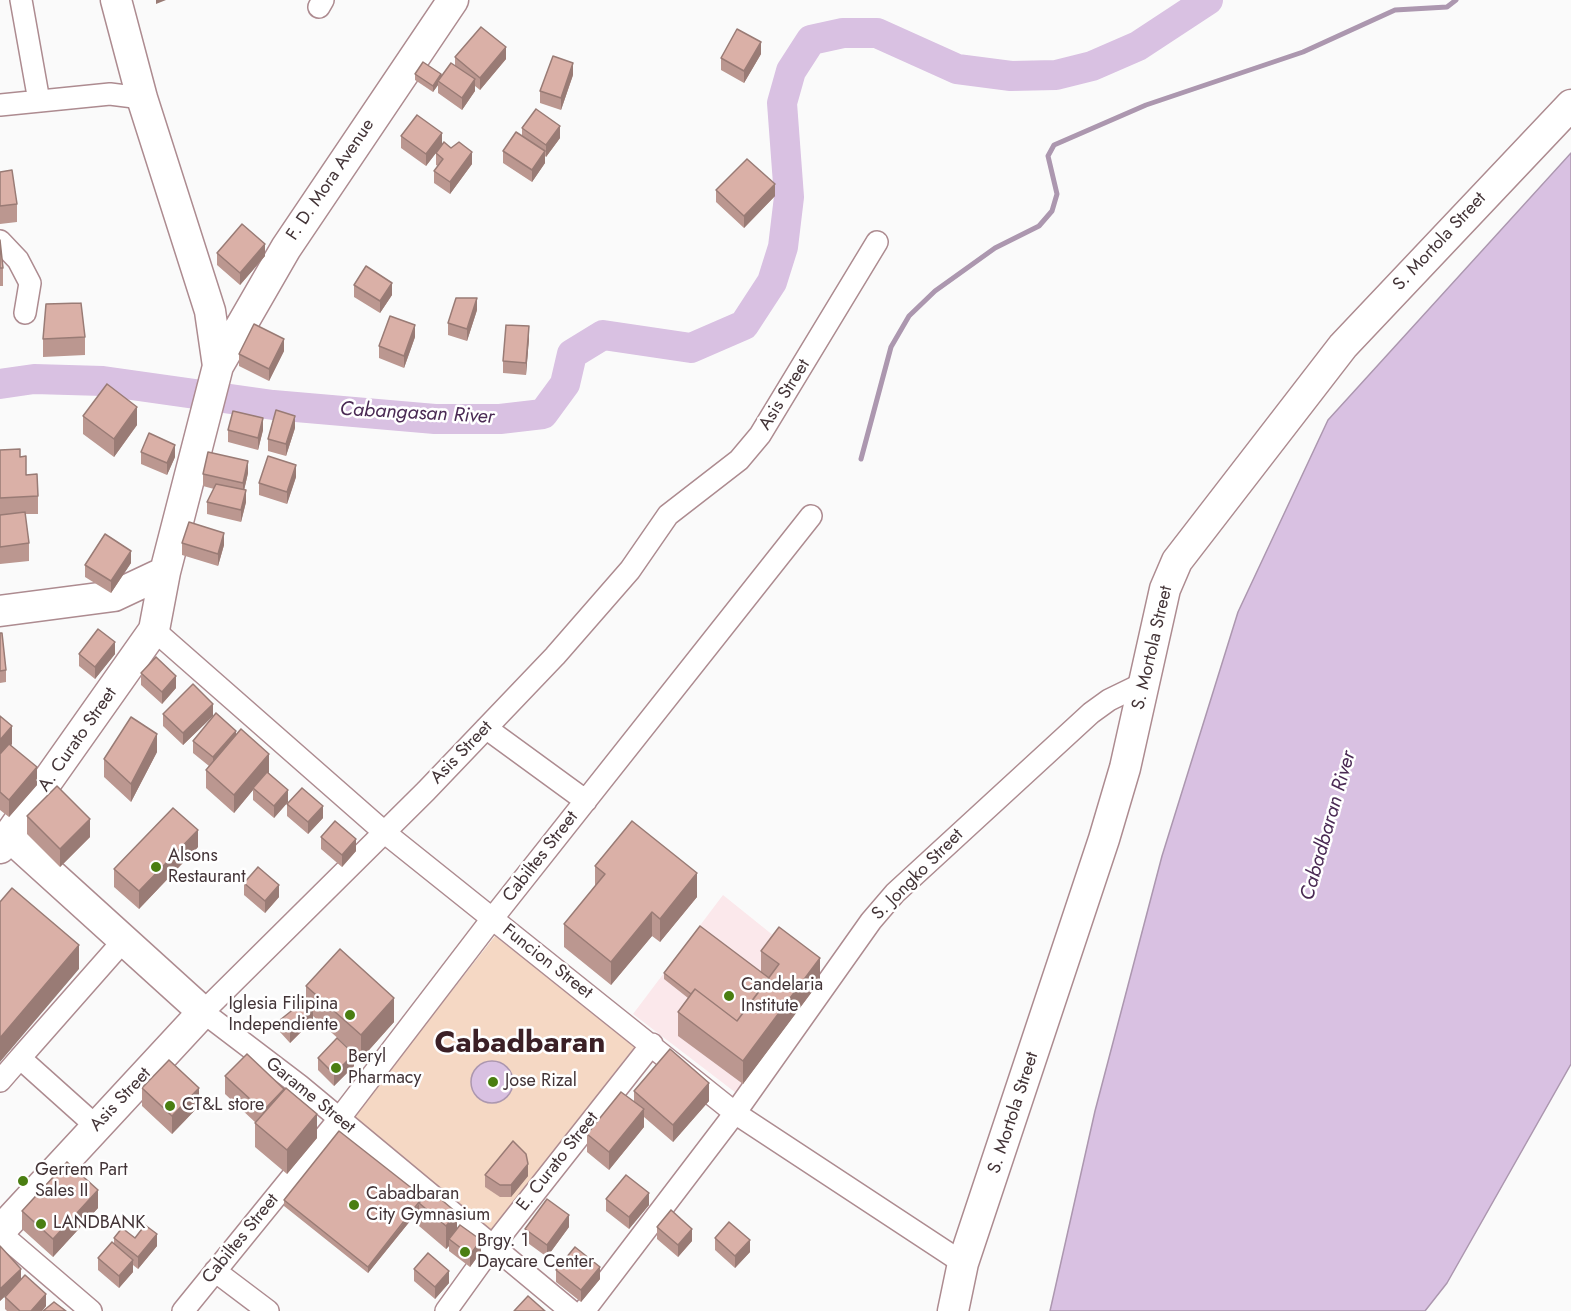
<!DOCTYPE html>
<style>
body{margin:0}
canvas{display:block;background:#fafafa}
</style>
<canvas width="1571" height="1311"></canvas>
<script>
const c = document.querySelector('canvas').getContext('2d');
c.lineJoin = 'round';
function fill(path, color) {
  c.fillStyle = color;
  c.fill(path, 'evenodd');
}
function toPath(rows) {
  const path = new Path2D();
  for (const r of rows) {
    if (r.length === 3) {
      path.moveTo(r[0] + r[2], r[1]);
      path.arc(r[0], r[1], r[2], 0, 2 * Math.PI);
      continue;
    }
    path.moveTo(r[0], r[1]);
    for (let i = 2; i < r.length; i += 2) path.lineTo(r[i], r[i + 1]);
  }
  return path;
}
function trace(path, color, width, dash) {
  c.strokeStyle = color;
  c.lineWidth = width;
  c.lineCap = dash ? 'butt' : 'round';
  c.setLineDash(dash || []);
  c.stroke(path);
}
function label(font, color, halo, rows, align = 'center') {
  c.font = font + ' Jost,sans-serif';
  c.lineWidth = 5;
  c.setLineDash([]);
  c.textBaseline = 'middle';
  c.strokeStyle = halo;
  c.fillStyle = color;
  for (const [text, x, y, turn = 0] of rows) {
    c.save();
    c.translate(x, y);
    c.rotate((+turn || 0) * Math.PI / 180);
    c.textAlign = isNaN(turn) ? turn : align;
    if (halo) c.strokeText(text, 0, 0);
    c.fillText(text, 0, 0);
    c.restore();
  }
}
const built = toPath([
 [723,895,825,977,740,1096,633,1014]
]);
const green = toPath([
 [495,936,636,1045,492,1231,352,1117]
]);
const water = toPath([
 [1571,153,1571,1064,1447,1283,1425,1311,1050,1311,1095,1111,1162,856,1238,612,1328,420,1571,153],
 [492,1082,21]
]);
const stream = toPath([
 [861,459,891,347,909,316,935,291,995,248,1039,226,1052,211,1057,194,1048,156,1054,145,1146,105,1303,52,1395,10,1447,7,1456,0]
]);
const river = toPath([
 [0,384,34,379,103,381,273,405,435,419,500,419,543,414,565,384,572,354,603,335,691,348,744,325,772,282,783,247,789,197,782,103,791,71,811,40,843,33,877,33,957,69,1011,76,1056,75,1092,66,1138,46,1208,0]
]);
const street = toPath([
 [21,0,39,101],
 [319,7,323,0],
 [0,105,110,94,142,98],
 [0,241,18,260,30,283,25,313],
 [154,630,384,832,735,1113,963,1263],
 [486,728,586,801],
 [0,1081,20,1058],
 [97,1127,20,1058,124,940],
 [0,1233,91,1311],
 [215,1271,268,1311],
 [183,1311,339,1119,492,919,811,516],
 [446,1311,492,1247,652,1044],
 [571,1311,299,1085,203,1012,426,791,555,656,630,570,668,515,739,460,760,435,877,242],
 [584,1311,735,1113,871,921,895,893,1091,713,1109,700,1144,683]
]);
const secondary = toPath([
 [218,366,286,248,453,0],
 [0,611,114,596,165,572],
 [0,848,154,630,165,572,218,366,210,311,142,98,116,0],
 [0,1231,203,1012,10,837],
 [953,1311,963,1263,1104,839,1125,768,1165,589,1177,561,1343,346,1571,105]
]);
const wall = toPath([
 [761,54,744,83,721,70,721,58],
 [455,57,506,59,480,90,475,86,475,91,462,110,438,93,438,85,433,92,415,80,415,74,441,77,455,66],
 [573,75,561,110,540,103,540,91],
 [522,128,560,138,546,157,545,156,545,163,532,182,503,163,503,151,522,136],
 [401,136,442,145,472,164,450,194,434,183,434,171,438,166,436,165,436,153,426,166,401,148],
 [0,172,17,204,17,222,0,224],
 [716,190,775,196,744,228,716,202],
 [0,240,3,268,3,286,0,286],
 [217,253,265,256,240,285,217,265],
 [354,285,392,295,380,313,354,297],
 [477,310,467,341,448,335,448,323],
 [85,337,85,355,43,357,43,339],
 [415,337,404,368,379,358,379,346],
 [529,338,526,375,503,373,503,361],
 [284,351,269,381,239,366,239,354],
 [83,416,137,425,114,457,83,434],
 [295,428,286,456,268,451,268,439],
 [228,430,263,430,258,450,228,442],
 [0,450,20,457,26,475,38,496,38,514,25,514,29,543,29,561,0,564],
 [141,452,175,457,167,475,141,464],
 [248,473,244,490,246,502,241,522,207,514,207,502,214,489,203,486,203,474],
 [296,477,287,504,259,495,259,483],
 [182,543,224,545,218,566,182,555],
 [131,563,111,593,85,577,85,565],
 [0,633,6,670,6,682,0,683],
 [79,654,115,654,95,679,79,666],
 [141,673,176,688,162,704,141,685],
 [163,714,213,716,183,745,163,726],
 [0,716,12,744,11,745,37,785,9,817,0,810],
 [236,735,269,772,269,773,288,802,274,818,253,800,253,790,234,813,206,788,206,770,209,766,193,753,193,741],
 [157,752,131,802,104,777,104,759],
 [287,804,323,818,308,834,287,816],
 [27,816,90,837,60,867,27,834],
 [321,837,356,851,342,867,321,849],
 [198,847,139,909,114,887,114,869],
 [595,866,697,897,660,942,652,936,611,985,564,947,564,924,595,886],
 [244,883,279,897,265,913,244,895],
 [761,951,820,981,743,1084,678,1036,678,1012,688,998,664,979,664,973,761,972],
 [306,986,394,1022,361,1059,313,1016,313,1020,290,1043,280,1032,280,1020,306,1002],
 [318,1058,354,1066,334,1086,318,1070],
 [225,1076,284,1091,317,1138,287,1174,255,1147,255,1123,256,1123,225,1094],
 [142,1088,199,1106,172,1134,142,1106],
 [634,1091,709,1101,673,1142,644,1117,644,1127,609,1170,587,1152,587,1134,634,1101],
 [339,1131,457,1229,481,1252,470,1267,449,1251,449,1246,446,1249,419,1226,419,1210,368,1273,284,1206,284,1200],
 [485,1175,528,1176,511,1197,500,1197,485,1187],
 [606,1199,649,1205,629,1229,606,1211],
 [98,1208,53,1257,22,1229,22,1211],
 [569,1227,547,1257,525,1241,525,1229],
 [657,1227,692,1241,678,1257,657,1239],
 [114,1238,135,1238,157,1246,138,1269,133,1265,133,1272,119,1288,98,1270,98,1258,114,1243],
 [715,1238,750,1252,735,1268,715,1250],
 [0,1246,21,1280,46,1306,42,1311,7,1311,5,1309,5,1297,8,1293,0,1301],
 [414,1269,449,1283,435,1299,414,1281],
 [556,1270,600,1279,581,1302,556,1282]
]);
const shadedWall = toPath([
 [156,0,166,0,156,4],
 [761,42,761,54,744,83,744,71],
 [506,47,506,59,480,90,480,78],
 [573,63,573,75,561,110,561,98],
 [441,74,441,80,438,81,438,85,433,92,433,86],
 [475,79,475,91,462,110,462,98],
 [560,126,560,138,546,157,546,145],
 [442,133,442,145,426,166,426,154],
 [545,151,545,163,532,182,532,170],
 [472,152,472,164,450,194,450,182],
 [775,184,775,196,744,228,744,216],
 [265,244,265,256,240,285,240,273],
 [392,283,392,295,380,313,380,301],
 [477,298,477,310,467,341,467,329],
 [415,325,415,337,404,368,404,356],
 [529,326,529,338,526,375,526,363],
 [284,339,284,351,269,381,269,369],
 [137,407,137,425,114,457,114,439],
 [295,416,295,428,286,456,286,444],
 [263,418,263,430,258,450,258,438],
 [175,445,175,457,167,475,167,463],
 [248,461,248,473,243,495,243,483],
 [296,465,296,477,287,504,287,492],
 [246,490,246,502,241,522,241,510],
 [224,533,224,545,218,566,218,554],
 [131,551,131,563,111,593,111,581],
 [115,642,115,654,95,679,95,667],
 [176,676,176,688,162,704,162,692],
 [213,704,213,716,183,745,183,733],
 [12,726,12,744,0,758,0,740],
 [236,731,236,743,213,769,213,757],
 [157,734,157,752,131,802,131,784],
 [269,754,269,772,254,789,253,788,253,790,234,813,234,795],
 [37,767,37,785,9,817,9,800],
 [288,790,288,802,274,818,274,806],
 [323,806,323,818,308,834,308,822],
 [90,819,90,837,60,867,60,849],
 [198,830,198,847,139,909,139,891],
 [356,839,356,851,342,867,342,855],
 [697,873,697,897,660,942,660,919],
 [279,885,279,897,265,913,265,901],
 [652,912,652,936,611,985,611,962],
 [79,945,79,969,0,1062,0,1038],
 [820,958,820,981,743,1084,743,1061],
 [394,998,394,1022,361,1059,361,1035],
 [313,1008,313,1020,290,1043,290,1031],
 [354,1054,354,1066,334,1086,334,1074],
 [709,1083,709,1101,673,1142,673,1125],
 [199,1088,199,1106,172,1134,172,1116],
 [284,1089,284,1107,263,1129,263,1111],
 [644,1109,644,1127,609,1170,609,1152],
 [317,1114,317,1138,287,1174,287,1150],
 [528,1164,528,1176,511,1197,511,1185],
 [98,1190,98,1208,53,1257,53,1239],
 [649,1193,649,1205,629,1229,629,1217],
 [419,1204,419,1210,368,1273,368,1267],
 [457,1213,457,1236,449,1239,449,1246,446,1249,446,1226],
 [569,1215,569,1227,547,1257,547,1245],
 [692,1229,692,1241,678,1257,678,1245],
 [157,1234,157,1246,138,1269,138,1257],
 [481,1240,481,1252,470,1267,470,1255],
 [750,1240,750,1252,735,1268,735,1256],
 [133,1260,133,1272,119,1288,119,1276],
 [600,1267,600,1279,581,1302,581,1290],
 [21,1269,21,1281,0,1301,0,1289],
 [449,1271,449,1283,435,1299,435,1287],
 [46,1294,46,1306,42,1311,31,1311]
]);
const building = toPath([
 [481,27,506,47,480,78,455,57,481,27],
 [737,29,761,42,744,71,721,58,737,29],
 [553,56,573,63,561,98,540,91,553,56],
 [423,62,441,74,433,86,415,74,423,62],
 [451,63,475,79,462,98,438,81,451,63],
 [536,109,560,126,546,145,522,128,536,109],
 [417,115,442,133,426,154,401,136,417,115],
 [516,132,545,151,532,170,503,151,516,132],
 [444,142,451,148,459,142,472,152,450,182,434,171,443,159,436,153,444,142],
 [747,159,775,184,744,216,716,190,747,159],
 [12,170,17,204,0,206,0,172,12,170],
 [242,224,265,244,240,273,217,253,242,224],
 [0,240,3,268,0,268,0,240],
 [366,266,392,283,380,301,354,285,366,266],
 [456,298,477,298,467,329,448,323,456,298],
 [81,303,85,337,43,339,46,304,81,303],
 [390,316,415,325,404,356,379,346,390,316],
 [254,324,284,339,269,369,239,354,254,324],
 [506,325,529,326,526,363,503,361,506,325],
 [107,384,137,407,114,439,83,416,107,384],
 [276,410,295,416,286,444,268,439,276,410],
 [233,411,263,418,258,438,228,430,233,411],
 [149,433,175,445,167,463,141,452,149,433],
 [20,449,20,457,26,456,26,475,37,474,38,496,0,498,0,450,20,449],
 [208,452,248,461,243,483,203,474,208,452],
 [268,456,296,465,287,492,259,483,268,456],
 [216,484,246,490,241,510,207,502,216,484],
 [25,512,29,543,0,547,0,515,25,512],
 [189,522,224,533,218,554,182,543,189,522],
 [105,534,131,551,111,581,85,565,105,534],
 [98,629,115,642,95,667,79,654,98,629],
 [0,633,2,633,6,670,0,671,0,633],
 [156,657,176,676,162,692,141,673,156,657],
 [193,684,213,704,183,733,163,714,193,684],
 [216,713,236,731,213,757,193,741,216,713],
 [0,716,12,726,0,740,0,716],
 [131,717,157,734,131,784,104,759,131,717],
 [241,729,269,754,234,795,206,770,241,729],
 [9,744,37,767,9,800,0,792,0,754,9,744],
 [267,772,288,790,274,806,253,788,267,772],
 [57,786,90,819,60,849,27,816,57,786],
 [302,788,323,806,308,822,287,804,302,788],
 [173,808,198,830,139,891,114,869,173,808],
 [335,821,356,839,342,855,321,837,335,821],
 [632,821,697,873,660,919,652,912,611,962,564,924,605,874,595,866,632,821],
 [258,867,279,885,265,901,244,883,258,867],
 [12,888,79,945,0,1038,0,902,12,888],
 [700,926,769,978,737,1021,695,989,691,994,664,973,700,926],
 [779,927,820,958,743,1061,678,1012,695,989,737,1021,779,964,761,951,779,927],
 [340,949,394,998,361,1035,306,986,340,949],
 [305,1000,313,1008,290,1031,280,1020,305,1000],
 [337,1038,354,1054,334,1074,318,1058,337,1038],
 [670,1049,709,1083,673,1125,634,1091,670,1049],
 [247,1054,284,1089,263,1111,225,1076,247,1054],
 [169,1060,199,1088,172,1116,142,1088,169,1060],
 [286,1088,317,1114,287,1150,255,1123,286,1088],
 [621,1092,644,1109,609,1152,587,1134,621,1092],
 [339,1131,423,1197,368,1267,284,1200,339,1131],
 [513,1141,526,1154,528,1164,511,1185,500,1185,485,1175,513,1141],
 [67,1162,98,1190,53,1239,22,1211,67,1162],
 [626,1175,649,1193,629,1217,606,1199,626,1175],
 [430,1190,457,1213,446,1226,419,1203,430,1190],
 [547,1199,569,1215,547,1245,525,1229,547,1199],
 [671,1210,692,1229,678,1245,657,1227,671,1210],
 [729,1222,750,1240,735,1256,715,1238,729,1222],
 [145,1225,157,1234,138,1257,114,1238,122,1228,135,1238,145,1225],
 [460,1225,481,1240,470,1255,449,1239,460,1225],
 [112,1242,133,1260,119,1276,98,1258,112,1242],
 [0,1246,21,1269,0,1289,0,1246],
 [575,1247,600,1267,581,1290,556,1270,575,1247],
 [428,1253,449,1271,435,1287,414,1269,428,1253],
 [25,1275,46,1294,31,1311,20,1311,5,1297,25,1275],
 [528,1296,545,1311,514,1311,528,1296],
 [54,1302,66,1311,43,1311,54,1302]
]);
const markers = [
 [156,867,6,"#4a7e11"],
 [729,996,6,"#4a7e11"],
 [350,1015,6,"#4a7e11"],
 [336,1068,6,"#4a7e11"],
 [493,1082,6,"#4a7e11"],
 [170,1106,6,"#4a7e11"],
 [23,1181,6,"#4a7e11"],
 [354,1205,6,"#4a7e11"],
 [41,1224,6,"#4a7e11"],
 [465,1252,6,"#4a7e11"]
];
const streetNames = [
 ["F. D. Mora Avenue",331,180,-56],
 ["S. Mortola Street",1440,242,-47],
 ["Asis Street",785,395,-58],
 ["S. Mortola Street",1153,648,-77],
 ["A. Curato Street",78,740,-55],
 ["Asis Street",462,753,-46],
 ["Cabiltes Street",541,857,-52],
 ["S. Jongko Street",918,875,-45],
 ["Funcion Street",547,962,38],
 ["Garame Street",310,1096,39],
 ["Asis Street",121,1100,-47],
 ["S. Mortola Street",1014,1113,-72],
 ["E. Curato Street",558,1162,-52],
 ["Cabiltes Street",241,1239,-51]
];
const poiNames = [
 ["Alsons",168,857],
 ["Restaurant",168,878],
 ["Candelaria",741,986],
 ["Institute",741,1007],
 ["Iglesia Filipina",338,1005,"right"],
 ["Independiente",338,1026,"right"],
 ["Beryl",348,1058],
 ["Pharmacy",348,1079],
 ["Jose Rizal",505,1082],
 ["CT&L store",182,1106],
 ["Gerrem Part",35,1171],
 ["Sales II",35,1192],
 ["Cabadbaran",366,1195],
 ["City Gymnasium",366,1216],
 ["LANDBANK",53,1224],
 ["Brgy. 1",477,1242],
 ["Daycare Center",477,1263]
];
const waterNames = [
 ["Cabangasan River",417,414,3],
 ["Cabadbaran River",1329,826,-74]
];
const townNames = [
 ["Cabadbaran",520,1045]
];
fill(built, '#fbe8eb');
fill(green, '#f5d8c4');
fill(water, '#d9c1e2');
trace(water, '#ac97af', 1.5);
trace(stream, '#ac97af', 5);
trace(river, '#d9c1e2', 30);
trace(street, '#ad8b90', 24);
trace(secondary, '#ad8b90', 33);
trace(street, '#fff', 21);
trace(secondary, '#fff', 30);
fill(wall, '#bb9790');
fill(shadedWall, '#997b75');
fill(building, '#dab0a7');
trace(building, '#997b75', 1.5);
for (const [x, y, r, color] of markers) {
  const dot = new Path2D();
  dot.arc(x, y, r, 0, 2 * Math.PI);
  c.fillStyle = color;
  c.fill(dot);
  trace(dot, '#fff', 2);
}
label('18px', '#433437', '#fff', streetNames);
label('18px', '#433437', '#fff', poiNames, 'left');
label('italic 20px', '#4a2a54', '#fff', waterNames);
label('bold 30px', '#3b2026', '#fff', townNames);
</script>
